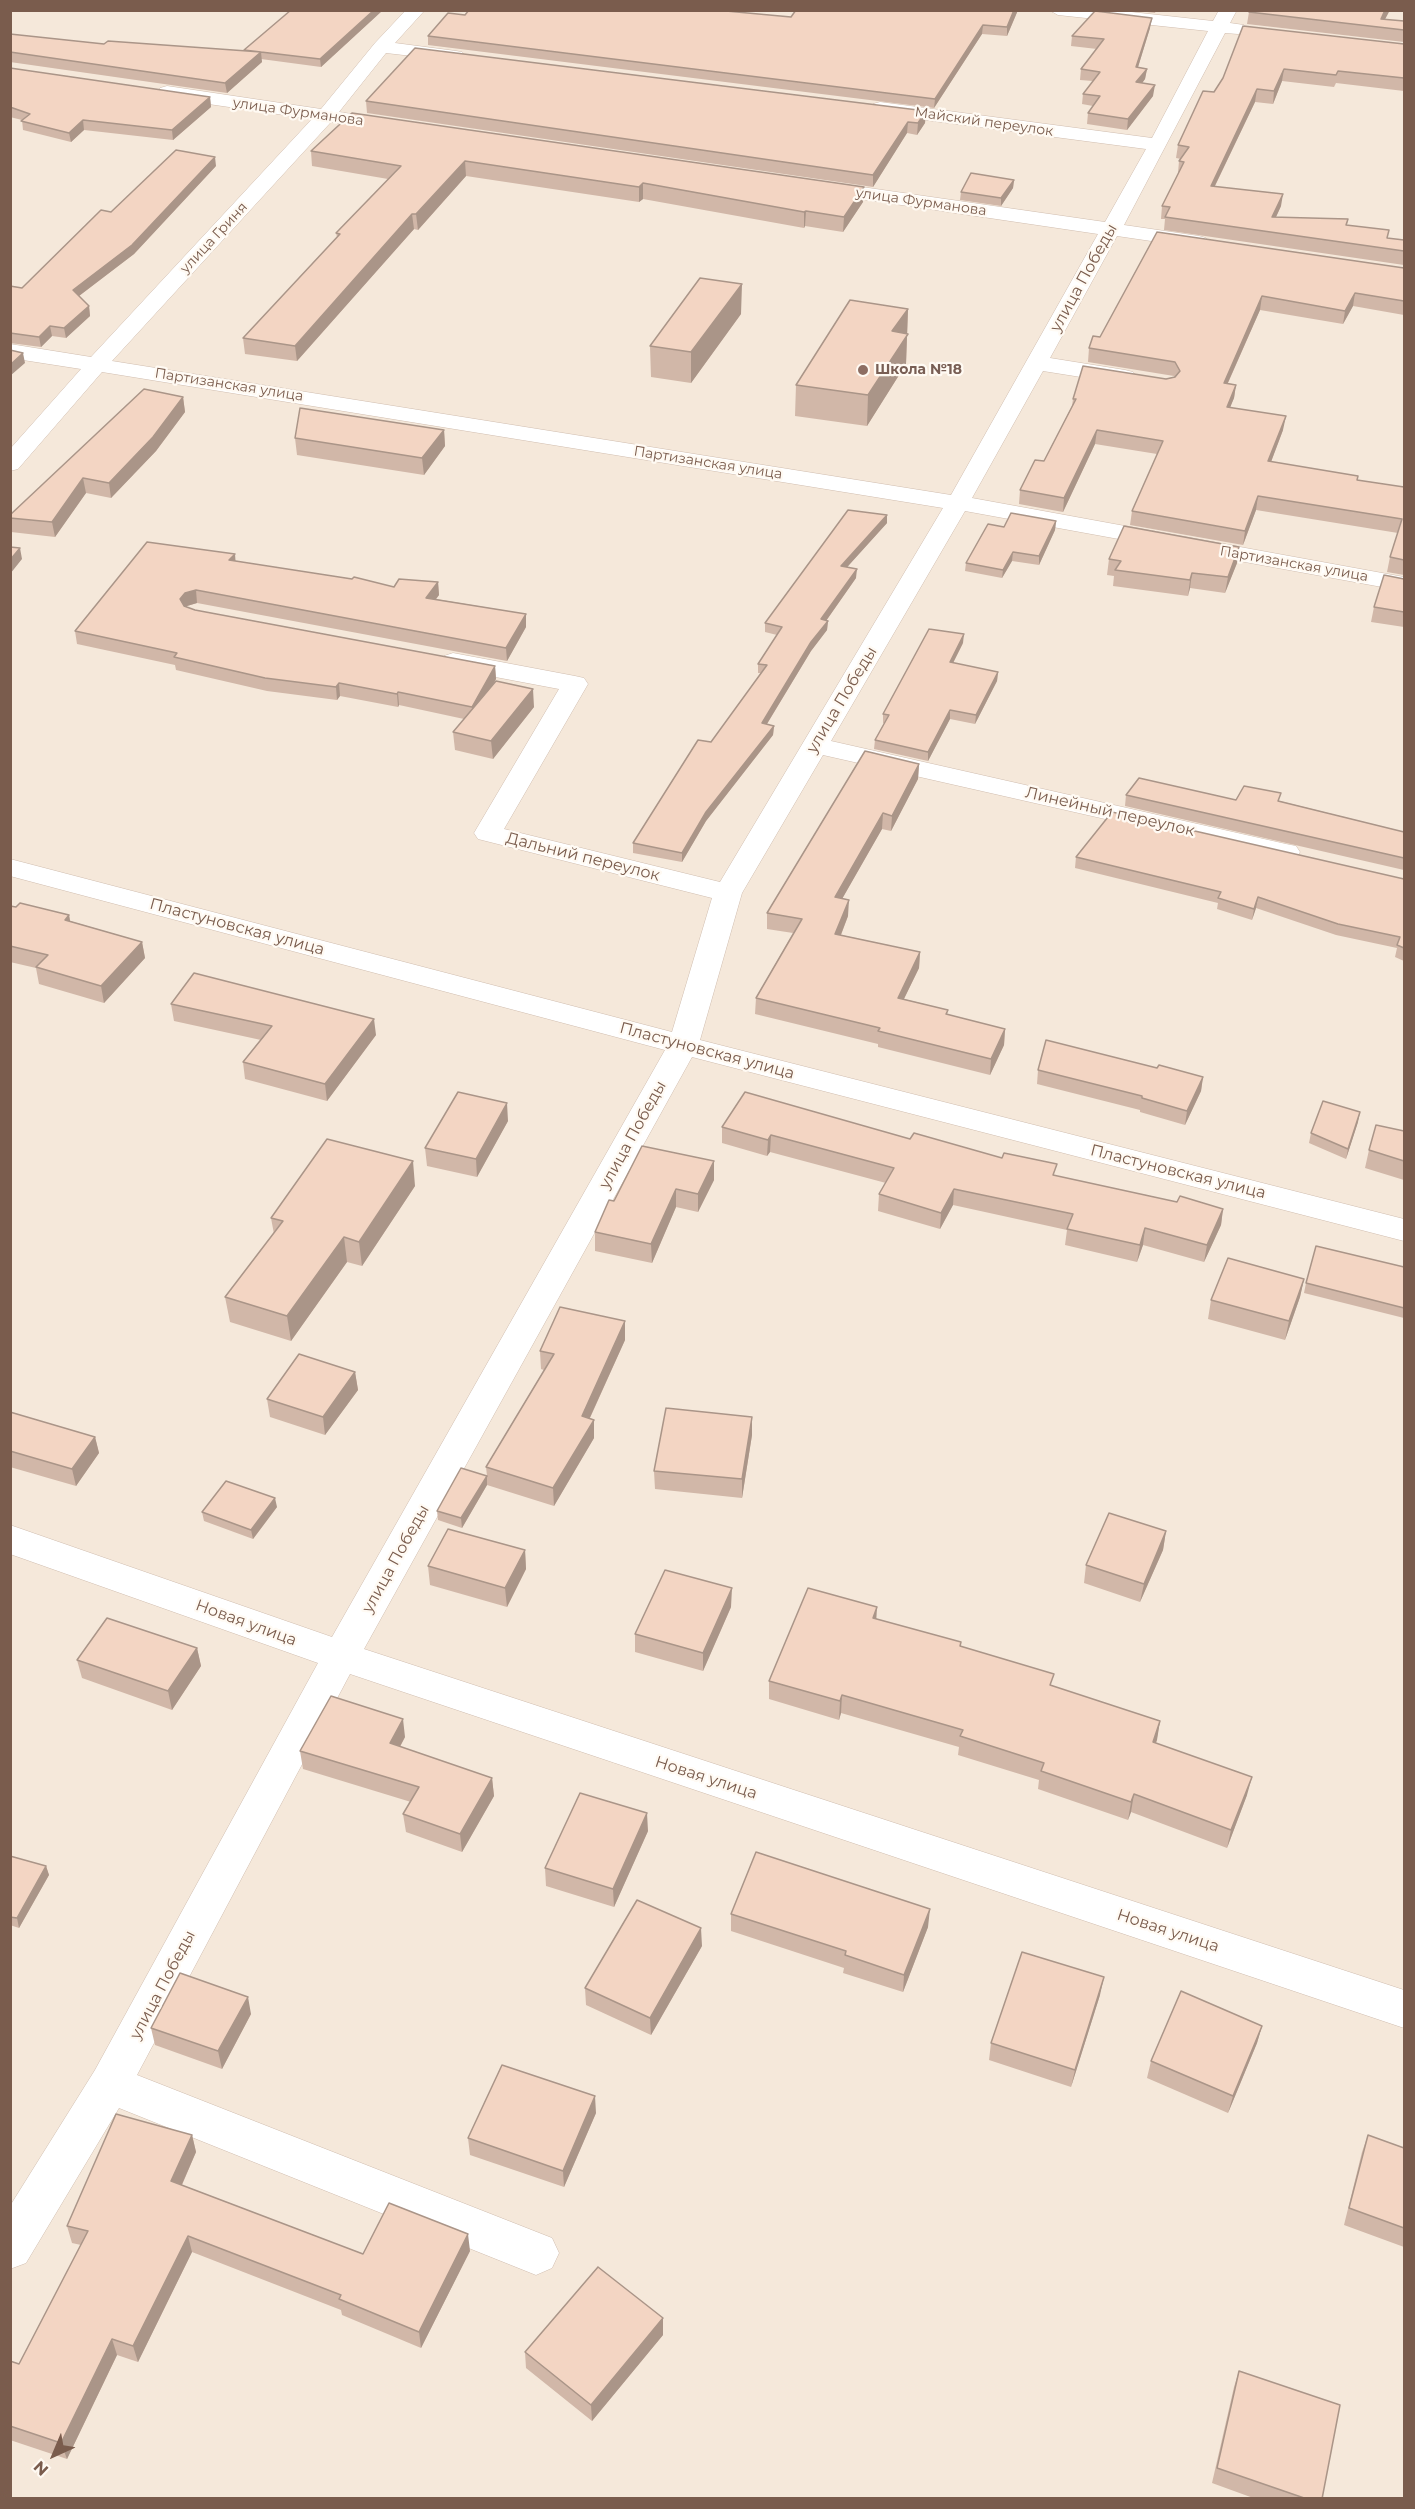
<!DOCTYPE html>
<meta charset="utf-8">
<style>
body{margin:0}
#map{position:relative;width:1415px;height:2509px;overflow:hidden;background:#fdf6ec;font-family:Montserrat,sans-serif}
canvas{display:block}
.frame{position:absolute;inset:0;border:12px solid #7a5c4d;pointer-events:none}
.north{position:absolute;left:24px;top:2425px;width:60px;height:60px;-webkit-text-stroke:4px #fffaf3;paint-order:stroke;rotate:224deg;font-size:16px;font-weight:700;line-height:24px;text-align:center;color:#7a5c4d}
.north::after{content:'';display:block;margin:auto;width:21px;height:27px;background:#7a5c4d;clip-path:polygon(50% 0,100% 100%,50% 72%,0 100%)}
</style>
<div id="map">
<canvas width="1415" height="2509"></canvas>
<div class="frame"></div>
<div class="north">N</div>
</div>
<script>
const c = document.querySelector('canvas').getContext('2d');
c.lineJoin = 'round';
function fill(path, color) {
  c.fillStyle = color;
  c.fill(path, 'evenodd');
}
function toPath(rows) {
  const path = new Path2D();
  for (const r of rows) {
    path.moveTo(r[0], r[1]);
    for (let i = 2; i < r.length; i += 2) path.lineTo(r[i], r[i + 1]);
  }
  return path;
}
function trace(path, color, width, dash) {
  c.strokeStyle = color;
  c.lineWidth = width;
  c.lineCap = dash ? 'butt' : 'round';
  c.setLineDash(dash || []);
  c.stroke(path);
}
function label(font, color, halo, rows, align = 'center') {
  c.font = font + ' Montserrat,sans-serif';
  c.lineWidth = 4.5;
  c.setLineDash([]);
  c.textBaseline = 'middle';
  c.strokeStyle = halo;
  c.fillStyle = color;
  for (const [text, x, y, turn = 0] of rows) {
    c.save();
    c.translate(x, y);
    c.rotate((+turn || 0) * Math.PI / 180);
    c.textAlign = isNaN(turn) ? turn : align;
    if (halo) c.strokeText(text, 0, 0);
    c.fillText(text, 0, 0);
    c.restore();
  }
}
const residential = toPath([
 [11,11,1404,11,1404,2498,11,2498]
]);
const minor = toPath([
 [406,10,425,10,395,43,456,51,462,52,465,56,462,60,456,61,386,53,339,112,396,121,399,125,396,129,389,131,331,122,112,361,951,495,1098,234,820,193,813,191,810,187,813,183,820,181,1105,222,1146,149,880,114,873,112,871,108,873,104,880,102,1152,138,1208,31,1058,15,1049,10,1113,10,1213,21,1219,10,1237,10,1230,23,1244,25,1247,29,1244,33,1238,34,1225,33,1124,225,1199,236,1206,238,1209,242,1206,246,1199,248,1117,236,1050,358,1125,370,1133,372,1136,377,1133,382,1125,384,1043,371,972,498,1404,577,1404,591,965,511,831,741,1286,844,1296,846,1300,852,1296,858,1286,860,823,755,742,893,700,1040,1404,1219,1404,1241,692,1057,364,1649,1404,1990,1404,2028,350,1674,137,2075,552,2238,559,2253,552,2268,536,2275,119,2108,26,2263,10,2269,10,2206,95,2070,318,1663,10,1554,10,1525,332,1637,665,1050,10,876,10,859,672,1032,712,898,478,839,474,833,559,689,453,669,444,666,440,661,444,656,453,653,575,676,584,678,588,684,504,829,720,882,943,508,102,372,18,469,10,471,10,449,81,369,10,358,10,344,91,357,312,119,167,98,160,96,158,92,160,88,167,86,321,109,375,43,406,10]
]);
const wall = toPath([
 [383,10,321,67,261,59,262,62,227,93,10,62,10,34,104,44,245,51,244,50],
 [1018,10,1007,36,982,34,934,108,428,45,428,36,465,15,791,17],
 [1132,10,1156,10,1155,13],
 [1249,12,1404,21,1404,43,1404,42,1247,24],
 [1150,28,1138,67,1147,69,1145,79,1142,83,1153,96,1127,130,1087,124,1088,113,1093,106,1082,104,1083,94,1093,81,1080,80,1081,69,1097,49,1071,46,1072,36],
 [1404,44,1404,91,1336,83,1334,87,1282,81,1273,104,1255,102,1215,186,1281,206,1276,217,1348,219,1347,225,1387,238,1404,240,1404,266,1404,265,1164,230,1165,219,1161,219,1162,206,1178,174,1178,173,1179,161,1181,159,1176,158,1178,145,1223,78],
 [10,68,210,97,211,107,173,140,84,130,71,142,23,130,22,120,10,117],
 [366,101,926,111,925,123,917,135,907,133,873,187,367,113],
 [352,113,863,202,843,232,805,226,804,228,643,199,639,202,466,176,418,230,414,229,297,361,245,354,243,338,337,237,336,233,388,179,312,166,311,151],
 [216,166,134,254,79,296,89,306,90,316,66,338,52,336,41,347,10,343,10,286,22,288,111,212],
 [1014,180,1013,188,1001,206,960,200,961,192],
 [1157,232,1404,268,1404,315,1353,306,1343,324,1260,310,1228,383,1236,385,1234,398,1230,407,1283,430,1271,462,1358,476,1358,480,1404,487,1404,575,1387,572,1390,557,1398,533,1256,510,1243,545,1130,525,1132,511,1157,454,1095,444,1063,512,1019,504,1020,490,1044,461,1072,406,1073,399,1174,377,1174,376,1088,362,1089,348,1100,337],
 [908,309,906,364,867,426,795,416,796,385],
 [741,314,691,383,651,377,650,346],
 [183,397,185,412,156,451,111,498,86,493,55,537,11,532,10,515],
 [444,430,445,446,424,475,297,455,295,438],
 [887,515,887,523,847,567,856,578,826,621,828,621,827,630,811,651,767,724,774,726,773,735,706,821,682,862,633,853,633,843,711,742,761,673,758,673,758,664,777,635,765,632,765,623],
 [1056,521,1055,530,1039,565,1012,561,1002,578,965,571,966,563,1004,527],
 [1109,559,1237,563,1225,593,1190,588,1188,596,1113,586,1114,576,1107,575],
 [235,561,394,587,438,582,439,595,436,599,526,614,526,627,507,661,197,603,187,606,186,607,195,610,495,666,496,679,495,681,534,707,493,759,455,750,453,732,464,719,399,705,398,707,340,696,337,700,267,691,176,670,175,665,77,644,75,631],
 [1404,579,1404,627,1371,622,1374,607],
 [963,643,953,663,998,672,997,681,975,724,950,719,928,761,874,749,875,740,884,723,883,723,883,714],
 [919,764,918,779,891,831,882,829,842,899,848,916,841,935,920,952,919,968,904,999,948,1010,947,1015,1005,1029,1004,1045,990,1075,878,1047,878,1044,755,1014,756,998,793,933,767,929,767,913],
 [1126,795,1280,801,1404,832,1404,870,1125,806],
 [1076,857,1404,879,1404,961,1395,957,1397,948,1336,935,1256,908,1252,920,1217,909,1218,903,1075,868],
 [10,906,69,915,70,921,142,942,145,958,104,1003,39,984,36,968,10,962],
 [171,1004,376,1035,327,1101,245,1079,243,1062,261,1040,174,1021],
 [1157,1068,1203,1077,1201,1091,1185,1125,1140,1112,1140,1110,1037,1084,1038,1070],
 [508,1121,477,1177,427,1166,425,1148],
 [1358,1122,1346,1159,1309,1143,1311,1133],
 [722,1127,910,1139,1056,1176,1177,1202,1223,1209,1221,1225,1204,1262,1143,1245,1137,1262,1065,1245,1067,1230,953,1205,940,1229,878,1211,879,1194,886,1183,770,1152,767,1156,722,1143],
 [1404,1131,1404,1180,1365,1168,1369,1150],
 [714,1161,714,1180,698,1212,676,1207,652,1263,595,1251,595,1232],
 [415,1186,362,1266,347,1262,291,1341,230,1322,225,1297,274,1234,271,1218],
 [1404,1267,1404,1318,1304,1293,1306,1283],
 [1304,1279,1300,1297,1285,1340,1208,1319,1211,1300],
 [625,1340,590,1418,594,1420,594,1438,554,1506,487,1485,462,1528,438,1520,437,1511,487,1476,486,1467,544,1370,541,1369,540,1351],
 [355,1372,358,1390,325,1435,270,1417,267,1399],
 [10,1412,95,1437,99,1453,76,1486,10,1467],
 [752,1435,742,1498,655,1489,654,1471],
 [277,1507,253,1539,204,1521,202,1512],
 [1166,1531,1163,1550,1140,1602,1084,1583,1086,1565],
 [525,1550,526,1569,507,1607,430,1585,428,1566],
 [731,1607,703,1671,635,1652,635,1634],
 [876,1619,961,1646,1052,1686,1160,1721,1156,1743,1247,1795,1227,1848,1131,1812,1128,1820,1038,1789,1039,1780,958,1755,959,1747,841,1713,839,1720,769,1699,769,1681],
 [197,1648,201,1666,172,1710,82,1678,77,1660],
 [405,1737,400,1747,492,1778,494,1796,462,1852,406,1832,403,1814,411,1802,303,1769,300,1751],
 [648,1831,614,1907,546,1886,545,1868],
 [10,1856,46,1866,49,1875,19,1928,10,1925],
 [731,1914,928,1927,903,1992,843,1973,844,1968,731,1931],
 [702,1946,651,2035,586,2005,585,1988],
 [1100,1995,1071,2087,989,2060,991,2043],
 [251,2014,222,2069,155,2045,151,2028],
 [1262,2026,1257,2043,1228,2113,1147,2078,1151,2061],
 [596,2113,564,2187,470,2155,468,2138],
 [192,2135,196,2152,182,2185,363,2254,470,2251,421,2348,342,2315,341,2310,192,2252,138,2362,117,2355,67,2459,10,2440,10,2361,19,2364,81,2245,72,2243,67,2226],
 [1368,2135,1404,2148,1404,2247,1344,2225,1362,2152],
 [663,2335,592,2421,526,2368,525,2352],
 [1239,2371,1322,2499,1256,2499,1212,2483,1234,2387]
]);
const shadedWall = toPath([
 [374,10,383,10,321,67,320,59],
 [1014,10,1018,10,1007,36,1007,27],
 [1385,10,1390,10,1381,27,1381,19],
 [1152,18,1150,28,1135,77,1136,67],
 [983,25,982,34,934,108,935,99],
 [261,52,262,62,227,93,225,83],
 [1147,69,1145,79,1135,93,1136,82],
 [1284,69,1282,81,1273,104,1274,91],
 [1155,85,1153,96,1127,130,1128,119],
 [1257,89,1255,102,1209,198,1211,186],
 [210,97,211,107,173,140,172,130],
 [926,111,925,123,917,135,918,123],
 [83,120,84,130,71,142,69,133],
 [908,122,907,133,873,187,873,175],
 [215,157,216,166,134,254,75,299,73,290],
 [465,161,466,176,418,230,416,214],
 [1014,180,1013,188,1001,206,1001,198],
 [643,183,643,199,639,202,639,187],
 [864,187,863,202,843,232,844,217],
 [1283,194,1281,206,1270,230,1272,217],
 [806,211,805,226,804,228,804,212],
 [412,214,414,229,297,361,295,346],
 [742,284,741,314,691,383,691,352],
 [1355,293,1353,306,1343,324,1345,311],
 [1262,296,1260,310,1222,396,1224,383],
 [89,306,90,316,66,338,64,328],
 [908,309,906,364,867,426,868,395,892,331],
 [50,326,52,336,41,347,39,337],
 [23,353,25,363,10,376,10,365],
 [1236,385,1234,398,1225,420,1227,407],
 [183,397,185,412,156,451,111,498,109,483],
 [1286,416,1283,430,1266,475,1268,461],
 [444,430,445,446,424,475,422,458],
 [1097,430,1095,444,1063,512,1064,498],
 [83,478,86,493,55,537,52,522],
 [1258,496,1256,510,1243,545,1245,531],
 [887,515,887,523,840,575,841,566],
 [1056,521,1055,530,1039,565,1039,556],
 [1239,547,1237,563,1225,593,1228,577],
 [20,548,22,559,10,574,10,560],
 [1013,552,1012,561,1002,578,1003,570],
 [235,554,236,567,229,560],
 [857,569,856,578,821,628,821,619],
 [1192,573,1190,588,1188,596,1190,580],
 [438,582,439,595,427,611,426,598],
 [196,590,197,603,187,606,182,612,180,599,185,593],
 [526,614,526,627,507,661,506,648],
 [828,621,827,630,811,651,762,732,762,723,811,642],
 [964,634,963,643,949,671,950,662],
 [495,666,496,679,472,721,472,707],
 [998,672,997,681,975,724,976,715],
 [339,683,340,696,337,700,336,687],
 [533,689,534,707,493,759,491,741],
 [398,692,399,705,398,707,397,694],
 [950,710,950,719,928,761,928,752],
 [774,726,773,735,706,821,682,862,682,853,706,812],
 [919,764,918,779,891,831,892,816],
 [883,813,882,829,834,913,835,897],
 [1258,897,1256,908,1252,920,1254,909],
 [849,900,848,916,835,950,835,934],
 [69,915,72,932,65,920],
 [142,942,145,958,104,1003,101,986],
 [920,952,919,968,897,1013,898,998],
 [374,1019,376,1035,327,1101,325,1084],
 [1005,1029,1004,1045,990,1075,991,1059],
 [1203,1077,1201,1091,1185,1125,1187,1111],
 [507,1103,508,1121,477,1177,476,1159],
 [1360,1112,1358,1122,1346,1159,1348,1149],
 [771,1135,770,1152,767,1156,768,1140],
 [413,1161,415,1186,362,1266,359,1242],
 [714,1161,714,1180,698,1212,698,1194],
 [676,1189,676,1207,652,1263,651,1244],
 [954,1189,953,1205,940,1229,941,1213],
 [1223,1209,1221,1225,1204,1262,1207,1245],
 [1145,1228,1143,1245,1137,1262,1140,1245],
 [344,1237,347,1262,291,1341,287,1316],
 [1304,1279,1300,1297,1285,1340,1289,1321],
 [625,1321,625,1340,582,1435,582,1416],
 [355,1372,358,1390,325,1435,323,1417],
 [752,1417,752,1435,742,1498,742,1479],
 [594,1420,594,1438,554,1506,553,1488],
 [95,1437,99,1453,76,1486,72,1469],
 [487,1476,487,1485,462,1528,461,1518],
 [275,1498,277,1507,253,1539,251,1530],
 [1166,1531,1163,1550,1140,1602,1144,1584],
 [525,1550,526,1569,507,1607,505,1588],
 [732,1588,731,1607,703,1671,703,1653],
 [877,1607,876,1625,873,1618],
 [197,1648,201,1666,172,1710,168,1691],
 [842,1695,841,1713,839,1720,840,1701],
 [403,1719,405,1737,392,1761,390,1743],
 [1160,1721,1157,1740,1149,1760,1153,1742],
 [1252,1777,1247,1795,1227,1848,1231,1830],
 [492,1778,494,1796,462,1852,460,1834],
 [1134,1794,1131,1812,1128,1820,1131,1802],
 [647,1813,648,1831,614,1907,613,1889],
 [46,1866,49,1875,19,1928,17,1918],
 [930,1909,928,1927,903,1992,904,1975],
 [701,1928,702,1946,651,2035,650,2018],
 [1104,1977,1100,1995,1071,2087,1075,2070],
 [248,1997,251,2014,222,2069,218,2051],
 [1262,2026,1257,2043,1228,2113,1233,2096],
 [595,2096,596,2113,564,2187,563,2171],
 [192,2135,196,2152,176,2198,171,2181],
 [468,2234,470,2251,421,2348,419,2332],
 [188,2236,192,2252,138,2362,133,2346],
 [663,2318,663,2335,592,2421,591,2405],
 [112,2339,117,2355,67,2459,61,2443]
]);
const building = toPath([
 [291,10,374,10,320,59,244,50,291,10],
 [469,10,715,10,791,17,796,10,1014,10,1007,27,983,25,935,99,428,36,448,13,465,15,469,10],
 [1249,10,1385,10,1381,19,1404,21,1404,30,1249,12,1249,10],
 [1095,11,1152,18,1136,67,1147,69,1136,82,1155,85,1128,119,1088,113,1100,96,1083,94,1100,72,1081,69,1104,39,1072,36,1095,11],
 [1243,26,1404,44,1404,78,1338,71,1336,75,1284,69,1274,91,1257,89,1211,186,1283,194,1272,217,1348,219,1346,225,1389,230,1387,238,1404,240,1404,251,1165,217,1170,207,1162,206,1184,162,1179,161,1189,147,1178,145,1203,91,1214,92,1223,78,1243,26],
 [10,34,104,44,108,41,261,52,225,83,10,52,10,34],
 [415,48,926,111,918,123,908,122,873,175,366,101,415,48],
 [10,68,210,97,172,130,83,120,69,133,21,121,30,114,10,107,10,68],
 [352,113,864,187,844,217,806,211,804,212,643,183,639,187,465,161,416,214,412,214,295,346,243,338,340,234,336,233,401,166,311,151,352,113],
 [176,150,215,157,132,245,73,290,89,306,64,328,50,326,39,337,10,333,10,286,22,288,101,210,111,212,176,150],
 [971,173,1014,180,1001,198,961,192,971,173],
 [1157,232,1404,268,1404,301,1355,293,1345,311,1262,296,1224,383,1236,385,1227,407,1286,416,1268,461,1358,476,1357,480,1404,487,1404,560,1390,557,1402,519,1258,496,1245,531,1132,511,1163,441,1097,430,1064,498,1020,490,1035,460,1044,461,1076,399,1073,399,1083,366,1166,379,1175,377,1180,371,1175,362,1089,348,1093,336,1100,337,1157,232],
 [700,278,742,284,691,352,650,346,700,278],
 [850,300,908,309,892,331,908,334,868,395,796,385,850,300],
 [10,350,23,353,10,365,10,350],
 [144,389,183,397,153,437,109,483,83,478,52,522,10,518,10,515,144,389],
 [300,408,444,430,422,458,295,438,300,408],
 [848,510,887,515,841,566,857,569,821,619,828,621,811,642,762,723,774,726,706,812,682,853,633,843,698,740,711,742,767,665,758,664,782,627,765,623,848,510],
 [1011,513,1056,521,1039,556,1013,552,1003,570,966,563,988,524,1004,527,1011,513],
 [1124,526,1239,547,1228,577,1192,573,1190,580,1115,570,1121,561,1109,559,1124,526],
 [147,542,235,554,229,560,352,579,354,577,394,587,399,579,438,582,426,598,526,614,506,648,196,590,185,593,180,599,184,606,195,610,495,666,472,707,398,692,397,694,339,683,336,687,265,678,174,657,177,653,75,631,147,542],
 [10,547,20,548,10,560,10,547],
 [1384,575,1404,579,1404,612,1374,607,1384,575],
 [929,629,964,634,950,662,998,672,976,715,950,710,928,752,875,740,889,715,883,714,929,629],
 [496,681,533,689,491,741,453,732,496,681],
 [865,751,919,764,892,816,883,813,835,897,849,900,835,934,920,952,898,998,948,1010,946,1014,1005,1029,991,1059,878,1031,880,1028,756,998,802,919,767,913,865,751],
 [1139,778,1236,800,1244,786,1281,793,1278,801,1404,832,1404,858,1126,795,1139,778],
 [1112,812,1404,879,1404,948,1397,945,1400,937,1338,924,1258,897,1254,909,1218,898,1221,892,1076,857,1112,812],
 [20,903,69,915,65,920,142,942,101,986,36,967,48,955,10,946,10,906,16,907,20,903],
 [194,973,374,1019,325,1084,243,1062,272,1026,171,1004,194,973],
 [1046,1040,1157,1068,1159,1065,1203,1077,1187,1111,1142,1098,1142,1096,1038,1070,1046,1040],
 [458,1092,507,1103,476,1159,425,1148,458,1092],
 [745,1092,910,1139,914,1133,1002,1158,1004,1153,1057,1164,1053,1175,1177,1202,1180,1196,1223,1209,1207,1245,1145,1228,1140,1245,1067,1229,1073,1214,954,1189,941,1213,879,1194,894,1168,771,1135,768,1140,722,1127,745,1092],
 [1323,1101,1360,1112,1348,1149,1311,1133,1323,1101],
 [1376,1125,1404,1131,1404,1161,1369,1150,1376,1125],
 [327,1139,413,1161,359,1242,344,1237,287,1316,225,1297,283,1221,271,1218,327,1139],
 [642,1146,714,1161,698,1194,676,1189,651,1244,595,1232,609,1200,614,1201,642,1146],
 [1316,1246,1404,1267,1404,1308,1306,1283,1316,1246],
 [1228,1258,1304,1279,1289,1321,1211,1300,1228,1258],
 [560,1307,625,1321,582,1416,594,1420,553,1488,486,1467,554,1354,540,1351,560,1307],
 [299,1354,355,1372,323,1417,267,1399,299,1354],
 [666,1408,752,1417,742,1479,654,1471,666,1408],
 [10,1412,95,1437,72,1469,10,1451,10,1412],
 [461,1468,487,1476,461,1518,437,1511,461,1468],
 [226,1481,275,1498,251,1530,202,1512,226,1481],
 [1109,1513,1166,1531,1144,1584,1086,1565,1109,1513],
 [448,1529,525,1550,505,1588,428,1566,448,1529],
 [665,1570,732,1588,703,1653,635,1634,665,1570],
 [808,1588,877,1607,873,1618,961,1642,960,1646,1054,1674,1050,1685,1160,1721,1153,1742,1252,1777,1231,1830,1134,1794,1131,1802,1041,1771,1044,1763,960,1736,963,1730,842,1695,840,1701,769,1681,808,1588],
 [107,1618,197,1648,168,1691,77,1660,107,1618],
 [331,1696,403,1719,390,1743,492,1778,460,1834,403,1814,419,1787,300,1751,331,1696],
 [580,1793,647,1813,613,1889,545,1868,580,1793],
 [756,1852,930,1909,904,1975,845,1955,846,1951,731,1914,756,1852],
 [10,1856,46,1866,17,1918,10,1917,10,1856],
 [637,1900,701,1928,650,2018,585,1988,637,1900],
 [1022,1952,1104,1977,1075,2070,991,2043,1022,1952],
 [180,1973,248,1997,218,2051,151,2028,180,1973],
 [1181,1991,1262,2026,1233,2096,1151,2061,1181,1991],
 [502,2065,595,2096,563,2171,468,2138,502,2065],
 [116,2114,192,2135,171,2181,363,2254,389,2203,468,2234,419,2332,339,2299,341,2295,188,2236,133,2346,112,2339,61,2443,10,2426,10,2361,19,2364,88,2231,67,2226,116,2114],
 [1368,2135,1404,2148,1404,2228,1349,2208,1368,2135],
 [598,2267,663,2318,591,2405,525,2352,598,2267],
 [1239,2371,1340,2405,1322,2499,1307,2499,1217,2468,1239,2371]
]);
const markers = [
 [863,370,6,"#8d6e63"]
];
const farStreetnames = [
 ["улица Фурманова",298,112,8],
 ["Майский переулок",984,122,8],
 ["улица Фурманова",921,202,8],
 ["улица Гриня",214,238,-47],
 ["Партизанская улица",229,385,9],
 ["Партизанская улица",708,463,9],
 ["Партизанская улица",1294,564,10]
];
const farEducationnames = [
 ["Школа №18",875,370]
];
const streetNames = [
 ["улица Победы",1084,278,-61],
 ["улица Победы",842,700,-59],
 ["Линейный переулок",1110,812,13],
 ["Дальний переулок",583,857,14],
 ["Пластуновская улица",237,927,15],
 ["Пластуновская улица",707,1051,15],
 ["улица Победы",633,1135,-61],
 ["Пластуновская улица",1178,1172,14],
 ["улица Победы",396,1559,-61],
 ["Новая улица",246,1623,20],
 ["Новая улица",706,1778,18],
 ["Новая улица",1168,1931,18],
 ["улица Победы",163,1985,-62]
];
fill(residential, '#f5e8da');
trace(minor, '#d1beb0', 1);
fill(minor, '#fff');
fill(wall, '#d1b7a8');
fill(shadedWall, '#aa9588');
fill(building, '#f3d5c3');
trace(building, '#aa9588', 1.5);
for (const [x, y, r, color] of markers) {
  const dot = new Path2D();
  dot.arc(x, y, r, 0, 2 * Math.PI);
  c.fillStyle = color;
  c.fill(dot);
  trace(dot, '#fffaf3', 2);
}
label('14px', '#7a5c4d', '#fffaf3', farStreetnames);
label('bold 14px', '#785e54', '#fffaf3', farEducationnames, 'left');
label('16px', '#7a5c4d', '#fffaf3', streetNames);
</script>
